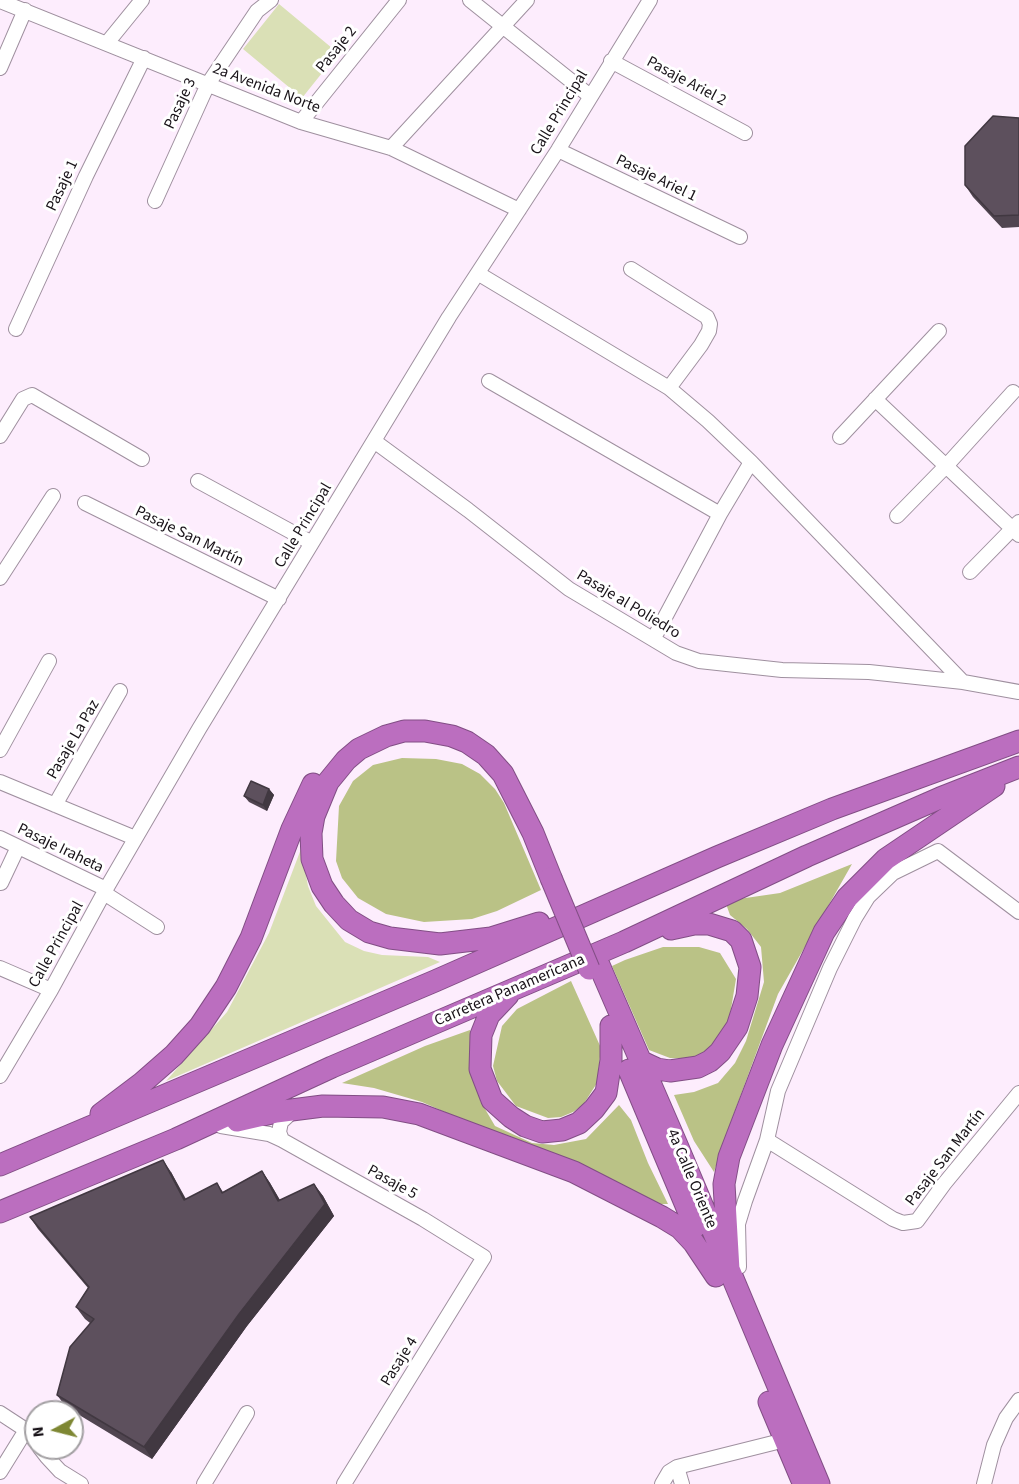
<!DOCTYPE html>
<meta charset="utf-8">
<style>
body{margin:0}
#map{position:relative;width:1019px;height:1484px;overflow:hidden;background:#fdedfd;font-family:"Source Sans 3",sans-serif}
canvas{display:block}
.north{position:absolute;left:24px;top:1400px;width:60px;height:60px;box-sizing:border-box;background:#fff;border:2px solid #a3a0a3;border-radius:50%;rotate:263deg;font-size:16px;font-weight:700;line-height:24px;text-align:center;color:#181218}
.north::after{content:'';display:block;margin:auto;width:21px;height:27px;background:#7e8733;clip-path:polygon(50% 0,100% 100%,50% 72%,0 100%)}
</style>
<div id="map">
<canvas width="1019" height="1484"></canvas>
<div class="north">N</div>
</div>
<script>
const c = document.querySelector('canvas').getContext('2d');
c.lineJoin = 'round';
function fill(path, color) {
  c.fillStyle = color;
  c.fill(path, 'evenodd');
}
function toPath(rows) {
  const path = new Path2D();
  for (const r of rows) {
    path.moveTo(r[0], r[1]);
    for (let i = 2; i < r.length; i += 2) path.lineTo(r[i], r[i + 1]);
  }
  return path;
}
function trace(path, color, width, dash) {
  c.strokeStyle = color;
  c.lineWidth = width;
  c.lineCap = dash ? 'butt' : 'round';
  c.setLineDash(dash || []);
  c.stroke(path);
}
function label(font, color, halo, rows, align = 'center') {
  c.font = font + ' "Source Sans 3",sans-serif';
  c.lineWidth = 6;
  c.setLineDash([]);
  c.textBaseline = 'middle';
  c.strokeStyle = halo;
  c.fillStyle = color;
  for (const [text, x, y, turn = 0] of rows) {
    c.save();
    c.translate(x, y);
    c.rotate((+turn || 0) * Math.PI / 180);
    c.textAlign = isNaN(turn) ? turn : align;
    if (halo) c.strokeText(text, 0, 0);
    c.fillText(text, 0, 0);
    c.restore();
  }
}
const green = toPath([
 [279,4,338,53,302,98,243,49],
 [301,849,308,886,316,906,345,942,364,951,382,955,428,957,440,962,166,1081,227,1012,269,933]
]);
const forest = toPath([
 [402,758,436,759,462,764,480,774,495,789,504,803,541,890,497,911,472,919,424,922,386,914,358,898,342,878,336,861,339,806,353,781,373,765],
 [852,864,778,994,726,1135,714,1172,694,1141,674,1095,694,1092,718,1083,735,1063,746,1041,764,982,761,947,747,929,730,915,725,901,780,893],
 [663,947,699,947,720,953,736,979,728,1027,705,1055,691,1059,670,1058,649,1050,612,966,625,960],
 [571,981,601,1048,597,1083,583,1105,573,1112,561,1117,548,1118,516,1106,497,1081,493,1066,502,1026,517,1009],
 [470,1030,473,1075,481,1102,495,1126,532,1143,554,1145,586,1139,619,1105,631,1120,648,1163,668,1204,655,1204,422,1102,374,1088,342,1083,425,1046]
]);
const minor = toPath([
 [470,0,590,96],
 [0,1,301,122,391,148,519,210],
 [107,43,142,0],
 [611,61,745,133],
 [0,68,25,10],
 [301,122,399,0],
 [391,148,527,0],
 [558,150,740,237],
 [155,201,208,84,257,11,271,0],
 [631,269,707,317,710,324,709,331,701,345,669,388],
 [479,274,669,388,708,421,751,462,963,682],
 [16,329,86,176,144,58],
 [489,381,720,514],
 [875,399,1019,535],
 [0,436,23,399,32,395,142,459],
 [840,437,939,331],
 [374,441,468,510,569,589,676,653,699,661,782,670,869,672,963,682,1019,692],
 [198,481,312,543],
 [85,503,279,599],
 [897,516,947,465,1013,392],
 [970,572,1019,522],
 [0,578,53,496],
 [654,638,720,514,751,462],
 [0,750,49,661],
 [0,782,135,838],
 [55,805,120,691],
 [0,838,106,889],
 [1,883,18,847],
 [104,893,157,927],
 [0,968,51,990],
 [0,1076,51,990,106,889,199,729,449,317,558,150,650,0],
 [221,1126,269,1134,282,1140,423,1219,484,1257,344,1484],
 [282,1140,279,1132,281,1122,294,1110],
 [767,1140,893,1219,903,1223,917,1221,944,1184,1019,1093],
 [739,1267,738,1224,745,1201,767,1140,778,1091,830,968,855,918,868,897,893,873,938,851,1019,912],
 [0,1413,26,1430,36,1442],
 [40,1448,47,1457,60,1471,81,1484],
 [0,1472,26,1430],
 [204,1484,247,1413],
 [662,1484,669,1472,677,1467],
 [682,1484,677,1467,785,1440],
 [984,1484,994,1445,1006,1418,1019,1400]
]);
const highway = toPath([
 [539,923,491,938,440,944,390,938,369,932,349,920,334,904,322,886,312,859,311,833,314,816,328,782,346,760,359,749,386,736,404,731,425,731,452,736,467,742,486,755,503,774,533,833,551,878],
 [599,965,677,1145,819,1484],
 [508,995,489,1015,481,1035,480,1069,492,1100,511,1117,525,1126,542,1132,562,1130,579,1123,594,1109,606,1093,611,1060,611,1026],
 [642,1062,657,1069,670,1071,698,1067,710,1061,720,1052,737,1027,747,996,750,967,741,940,732,931,709,924,694,924,671,929],
 [629,1070,695,1227],
 [101,1114,142,1083,174,1055,200,1026,226,987,251,938,292,829,313,784],
 [237,1121,276,1112,323,1106,383,1107,419,1114,574,1172,662,1217,680,1228,694,1243,716,1276],
 [0,1165,435,981,717,857,832,809,1019,741],
 [0,1212,176,1139,332,1067,624,942,807,856,940,798,1019,767],
 [729,1270,724,1184,729,1157,772,1045,824,932,847,898,886,859,994,786],
 [769,1402,801,1478]
]);
const highwayBridge = toPath([
 [551,878,589,969]
]);
const wall = toPath([
 [1019,118,1019,227,1002,228,973,197,965,185],
 [269,789,274,795,267,811,249,802,244,796],
 [262,1171,270,1183,280,1200,314,1184,323,1196,334,1216,247,1326,152,1459,66,1407,57,1395,90,1323,85,1319,76,1307,88,1288,38,1229,30,1217,171,1172,186,1199,217,1183,223,1192]
]);
const shadedWall = toPath([
 [269,789,274,795,267,811,263,805],
 [163,1160,171,1172,192,1212,184,1200],
 [262,1171,270,1183,287,1213,278,1201],
 [314,1184,323,1196,334,1216,247,1326,152,1459,144,1447]
]);
const building = toPath([
 [993,116,1019,118,1019,215,994,216,965,185,965,146,993,116],
 [251,781,269,789,263,805,244,796,251,781],
 [163,1160,184,1200,217,1183,222,1193,262,1171,278,1201,314,1184,325,1204,239,1314,144,1447,57,1395,70,1347,94,1319,76,1307,89,1287,30,1217,163,1160]
]);
const streetNames = [
 ["Pasaje 2",337,50,-51],
 ["Pasaje Ariel 2",686,82,28],
 ["2a Avenida Norte",266,89,21],
 ["Pasaje 3",181,104,-65],
 ["Calle Principal",560,113,-59],
 ["Pasaje Ariel 1",656,179,26],
 ["Pasaje 1",63,186,-65],
 ["Calle Principal",304,526,-59],
 ["Pasaje San Martín",189,537,26],
 ["Pasaje al Poliedro",628,605,31],
 ["Pasaje La Paz",74,740,-60],
 ["Pasaje Iraheta",60,849,26],
 ["Calle Principal",57,945,-61],
 ["Carretera Panamericana",510,991,-23],
 ["Pasaje San Martín",946,1158,-52],
 ["4a Calle Oriente",691,1179,67],
 ["Pasaje 5",392,1183,29],
 ["Pasaje 4",400,1362,-58]
];
fill(green, '#dae0b6');
fill(forest, '#bac286');
trace(minor, '#9f909f', 16);
trace(highway, '#824e85', 23);
trace(minor, '#fff', 14);
trace(highway, '#bb6ebf', 21);
trace(highwayBridge, '#824e85', 23, []);
trace(highwayBridge, '#bb6ebf', 21);
fill(wall, '#504550');
fill(shadedWall, '#413841');
fill(building, '#5d505d');
trace(building, '#413841', 1.5);
label('16px', '#181218', '#fff', streetNames);
</script>
